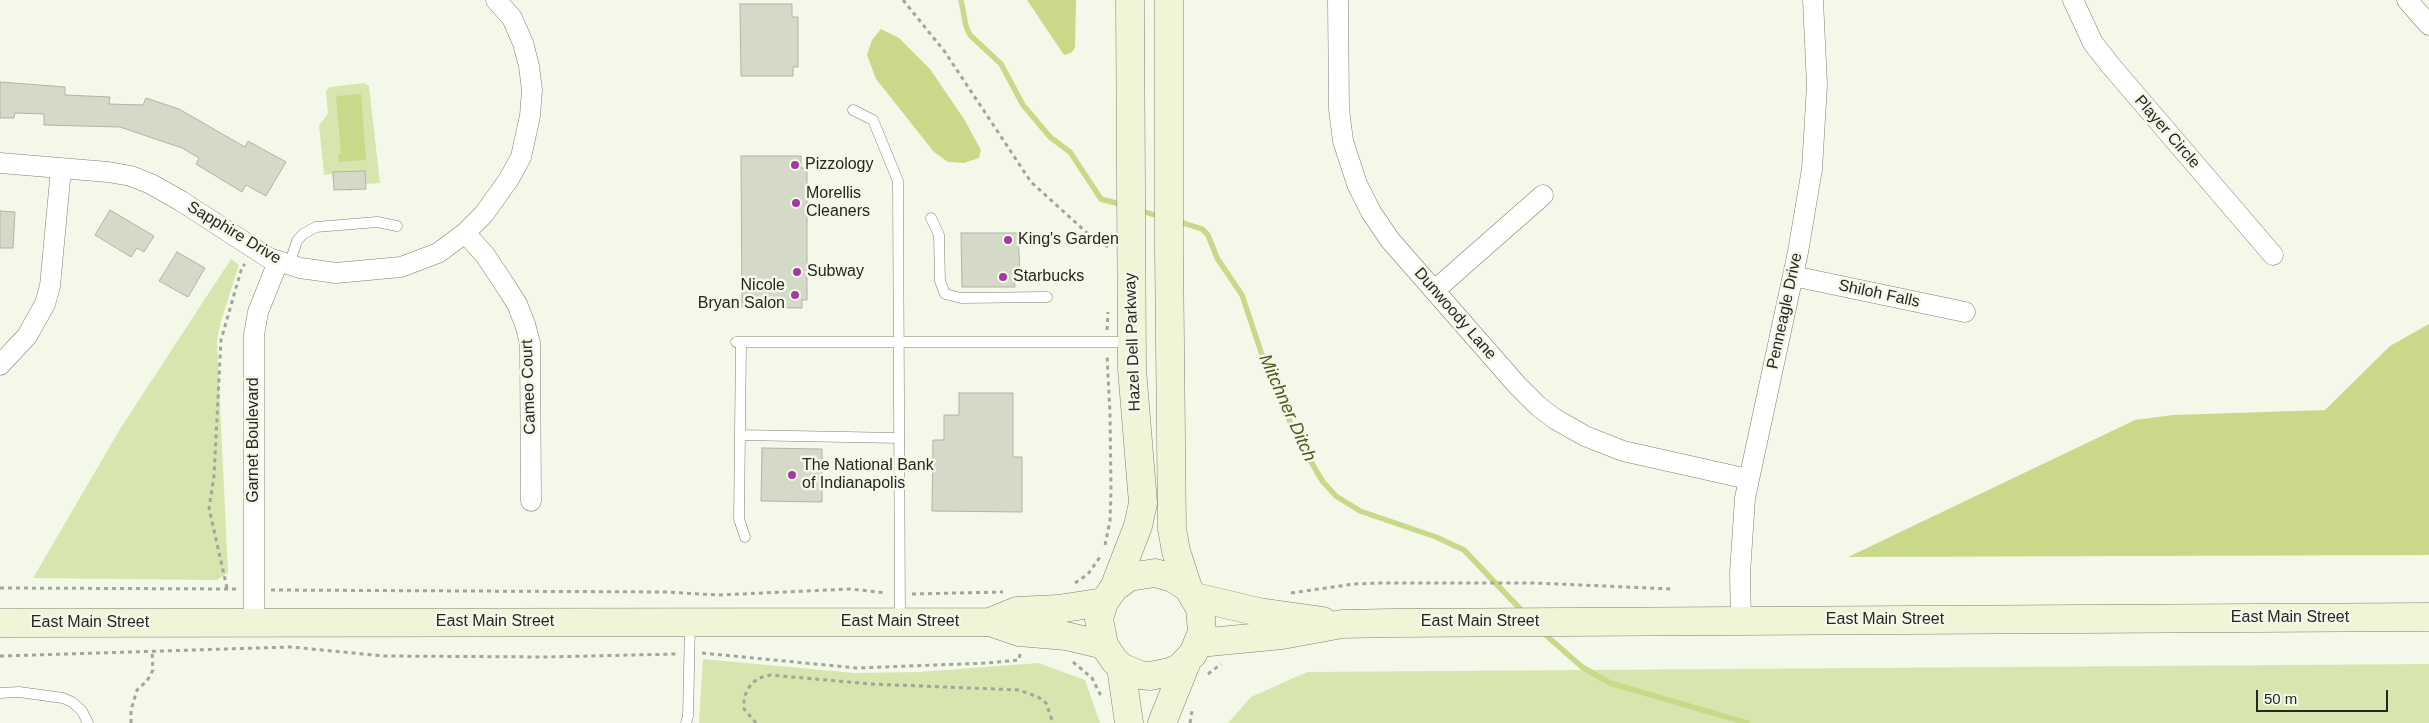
<!DOCTYPE html>
<style>
body{margin:0}
#map{position:relative;width:2429px;height:723px;overflow:hidden;background:#f4f8e8;font-family:Arial,sans-serif}
canvas{display:block}
.scale{position:absolute;left:2256px;top:690px;width:132px;height:22px;box-sizing:border-box;border:2px solid #262721;border-top:0;padding-left:6px;font-size:15px;line-height:18px;white-space:nowrap;color:#262721;-webkit-text-stroke:4px #f4f8e8;paint-order:stroke}
</style>
<div id="map">
<canvas width="2429" height="723"></canvas>
<div class="scale">50 m</div>
</div>
<script>
const c = document.querySelector('canvas').getContext('2d');
c.lineJoin = 'round';
function fill(path, color) {
  c.fillStyle = color;
  c.fill(path, 'evenodd');
}
function toPath(rows) {
  const path = new Path2D();
  for (const r of rows) {
    path.moveTo(r[0], r[1]);
    for (let i = 2; i < r.length; i += 2) path.lineTo(r[i], r[i + 1]);
  }
  return path;
}
function trace(path, color, width, dash) {
  c.strokeStyle = color;
  c.lineWidth = width;
  c.lineCap = dash ? 'butt' : 'round';
  c.setLineDash(dash || []);
  c.stroke(path);
}
function label(font, color, halo, rows, align = 'center') {
  c.font = font + ' Arial,sans-serif';
  c.lineWidth = 5;
  c.setLineDash([]);
  c.textBaseline = 'middle';
  c.strokeStyle = halo;
  c.fillStyle = color;
  for (const [text, x, y, turn = 0] of rows) {
    c.save();
    c.translate(x, y);
    c.rotate((+turn || 0) * Math.PI / 180);
    c.textAlign = isNaN(turn) ? turn : align;
    if (halo) c.strokeText(text, 0, 0);
    c.fillText(text, 0, 0);
    c.restore();
  }
}
const green = toPath([
 [364,83,369,86,380,183,366,184,366,188,348,191,348,186,334,187,332,174,324,175,319,125,328,114,326,91,330,87],
 [231,259,239,265,221,321,217,341,228,573,217,580,33,578,120,429],
 [703,659,855,673,919,672,1039,663,1085,680,1100,723,699,723],
 [2429,664,2429,723,1228,723,1251,697,1307,672]
]);
const water = toPath([
 [1027,0,1076,0,1075,48,1071,53,1064,55],
 [881,29,899,38,930,69,964,119,981,150,979,158,964,163,948,162,934,152,876,79,867,55,872,40],
 [361,94,366,160,339,162,338,154,341,154,336,96],
 [2429,324,2429,555,1848,557,2135,420,2173,415,2325,410,2390,346]
]);
const stream = toPath([
 [961,0,966,26,970,35,1001,64,1023,105,1050,137,1070,152,1101,199,1123,205],
 [1139,210,1161,217],
 [1177,221,1202,229,1208,235,1217,258,1242,295,1270,379,1301,445,1323,482,1336,496,1360,511,1436,537,1464,550,1525,614],
 [1540,630,1582,667,1610,683,1747,723]
]);
const building = toPath([
 [740,4,792,4,792,17,798,17,798,67,793,67,793,76,741,76,740,4],
 [0,82,65,87,65,95,110,97,109,104,143,105,146,98,179,109,245,147,248,141,286,162,266,196,246,185,242,192,196,164,199,158,182,148,120,127,44,125,44,114,15,113,14,118,0,118,0,82],
 [741,156,801,156,801,168,807,168,807,300,802,300,802,308,742,307,741,156],
 [365,171,366,189,334,190,333,172,365,171],
 [110,210,154,236,144,252,137,248,131,257,95,235,110,210],
 [0,211,15,212,13,248,0,248,0,211],
 [961,233,1018,233,1020,275,1014,275,1015,287,962,287,961,233],
 [177,252,205,268,188,297,159,281,177,252],
 [959,393,1013,393,1013,457,1022,457,1022,512,932,511,933,440,944,440,944,415,959,415,959,393],
 [762,448,822,449,822,502,761,501,762,448]
]);
const path = toPath([
 [903,0,945,52,1031,182,1096,241,1111,248],
 [1107,330,1108,312],
 [1105,545,1110,521,1111,491,1110,414,1107,354],
 [1075,583,1088,574,1100,557],
 [0,588,237,589],
 [227,588,209,508,214,476,221,340,242,267,245,264],
 [271,590,665,592,718,595,851,589,886,593],
 [1291,593,1354,584,1379,583,1535,583,1672,589],
 [912,594,1003,592],
 [702,653,857,668,987,663,1019,660,1020,654],
 [0,656,291,647,384,656,546,657,676,654],
 [1073,662,1092,678,1101,696],
 [1208,674,1221,664],
 [131,723,131,710,137,690,147,681,153,670,152,651],
 [756,723,744,709,744,697,751,684,759,678,770,675,871,684,1019,690,1038,697,1046,703,1053,723],
 [1190,723,1192,711]
]);
const lane = toPath([
 [853,110,873,120,898,181,900,622],
 [931,218,939,235,940,281,945,294,961,298,1047,297],
 [289,265,297,241,303,234,316,227,377,222,397,226],
 [736,342,1130,342],
 [741,342,739,519,745,537],
 [740,435,899,438],
 [0,693,19,692,63,698,72,702,82,711,88,723],
 [686,723,688,716,690,622]
]);
const street = toPath([
 [1338,0,1339,109,1343,141,1357,184,1371,212,1390,240,1517,385,1538,406,1555,419,1585,436,1623,451,1748,479],
 [2073,0,2093,43,2111,66,2273,255],
 [2407,0,2429,25],
 [0,163,108,172,131,176,151,184,181,201,269,258,300,268,336,273,401,267,438,253,465,233,484,214,509,179,521,157,530,116,532,90,529,66,523,43,512,18,496,0],
 [465,233,485,255,503,282,517,304,525,324,530,343,531,501],
 [1793,276,1965,312],
 [1435,290,1543,195],
 [0,365,27,336,45,304,50,286,61,169],
 [1741,621,1740,573,1745,498,1798,252,1812,169,1817,85,1813,0],
 [254,622,254,335,258,312,278,262]
]);
const secondary = toPath([
 [1169,0,1169,250,1172,529,1176,551,1188,588,1200,608,1202,632,1193,654,1179,668,1170,672,1150,676,1140,675,1121,667,1114,660,1104,645,1099,619,1104,602,1114,588,1129,577,1155,573,1173,578,1188,588],
 [1114,588,1138,526,1143,503,1132,369,1130,0],
 [1195,597,1259,612,1323,621],
 [990,622,1017,611,1058,609,1104,602],
 [0,623,990,622,1019,632,1066,636,1104,645],
 [1199,643,1282,635,1342,624,1391,623,2429,617],
 [1121,667,1129,723],
 [1162,723,1187,661]
]);
const markers = [
 [795,165,5,"#a03ba0"],
 [796,203,5,"#a03ba0"],
 [1008,240,5,"#a03ba0"],
 [797,272,5,"#a03ba0"],
 [1003,277,5,"#a03ba0"],
 [795,295,5,"#a03ba0"],
 [792,475,5,"#a03ba0"]
];
const streetNames = [
 ["Player Circle",2167,132,49],
 ["Sapphire Drive",234,233,31],
 ["Shiloh Falls",1879,294,12],
 ["Penneagle Drive",1785,311,-78],
 ["Dunwoody Lane",1455,314,49],
 ["Hazel Dell Parkway",1133,342,-92],
 ["Cameo Court",529,387,-92],
 ["Garnet Boulevard",254,440,-90],
 ["East Main Street",2290,618],
 ["East Main Street",1885,620],
 ["East Main Street",495,622],
 ["East Main Street",900,622],
 ["East Main Street",1480,622],
 ["East Main Street",90,623]
];
const poiNames = [
 ["Pizzology",805,165],
 ["Morellis",806,194],
 ["Cleaners",806,212],
 ["King's Garden",1018,240],
 ["Subway",807,272],
 ["Starbucks",1013,277],
 ["Nicole",785,286,"right"],
 ["Bryan Salon",785,304,"right"],
 ["The National Bank",802,466],
 ["of Indianapolis",802,484]
];
const waterNames = [
 ["Mitchner Ditch",1287,408,66]
];
fill(green, '#d9e5ae');
fill(water, '#c9d989');
trace(stream, '#c9d989', 5.5);
fill(building, '#d5d9c8');
trace(building, '#b1b4a5', 1);
trace(lane, '#7d8172', 11);
trace(street, '#7d8172', 21);
trace(secondary, '#7d8172', 29);
trace(path, '#a2a599', 3, [4, 4]);
trace(lane, '#fff', 10);
trace(street, '#fff', 20);
trace(secondary, '#eff5d6', 28);
for (const [x, y, r, color] of markers) {
  const dot = new Path2D();
  dot.arc(x, y, r, 0, 2 * Math.PI);
  c.fillStyle = color;
  c.fill(dot);
  trace(dot, '#f4f8e8', 2);
}
label('16px', '#262721', '#f4f8e8', streetNames);
label('16px', '#262721', '#f4f8e8', poiNames, 'left');
label('italic 18px', '#4f5920', '#f4f8e8', waterNames);
</script>
